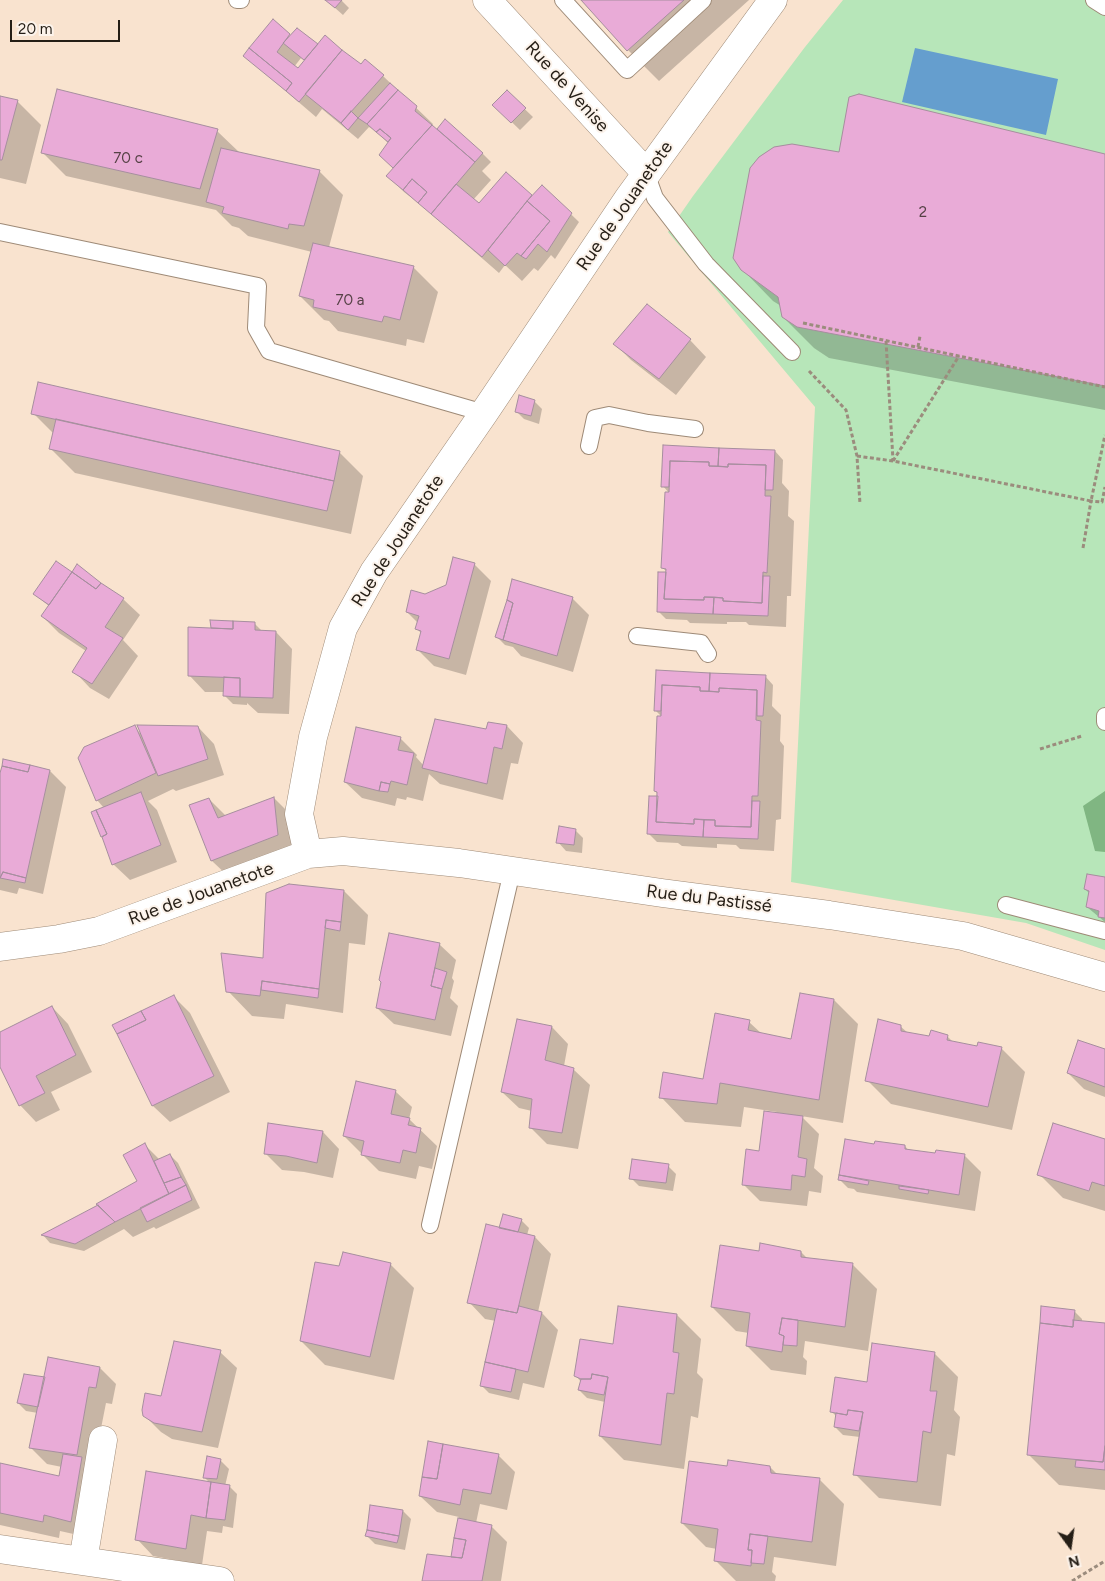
<!DOCTYPE html>
<meta charset="utf-8">
<style>
body{margin:0}
#map{position:relative;width:1105px;height:1581px;overflow:hidden;background:#f9e3cf;font-family:Figtree,sans-serif}
canvas{display:block}
.north{position:absolute;left:1045px;top:1521px;width:50px;height:50px;-webkit-text-stroke:4px #fcf3eb;paint-order:stroke;rotate:166deg;font-size:14px;font-weight:700;line-height:20px;text-align:center;color:#251e16}
.north::after{content:'';display:block;margin:auto;width:18px;height:22px;background:#251e16;clip-path:polygon(50% 0,100% 100%,50% 72%,0 100%)}
.scale{position:absolute;left:10px;top:20px;width:110px;height:22px;box-sizing:border-box;border:2px solid #251e16;border-top:0;padding-left:6px;font-size:15px;line-height:18px;white-space:nowrap;color:#251e16;-webkit-text-stroke:4px #fcf3eb;paint-order:stroke}
</style>
<div id="map">
<canvas width="1105" height="1581"></canvas>
<div class="north">N</div>
<div class="scale">20 m</div>
</div>
<script>
const c = document.querySelector('canvas').getContext('2d');
c.lineJoin = 'round';
function fill(path, color) {
  c.fillStyle = color;
  c.fill(path, 'evenodd');
}
function toPath(rows) {
  const path = new Path2D();
  for (const r of rows) {
    path.moveTo(r[0], r[1]);
    for (let i = 2; i < r.length; i += 2) path.lineTo(r[i], r[i + 1]);
  }
  return path;
}
function trace(path, color, width, dash) {
  c.strokeStyle = color;
  c.lineWidth = width;
  c.lineCap = dash ? 'butt' : 'round';
  c.setLineDash(dash || []);
  c.stroke(path);
}
function label(font, color, halo, rows, align = 'center') {
  c.font = font + ' Figtree,sans-serif';
  c.lineWidth = 4;
  c.setLineDash([]);
  c.textBaseline = 'middle';
  c.strokeStyle = halo;
  c.fillStyle = color;
  for (const [text, x, y, turn = 0] of rows) {
    c.save();
    c.translate(x, y);
    c.rotate((+turn || 0) * Math.PI / 180);
    c.textAlign = isNaN(turn) ? turn : align;
    if (halo) c.strokeText(text, 0, 0);
    c.fillText(text, 0, 0);
    c.restore();
  }
}
const green = toPath([
 [843,0,1105,0,1105,950,1026,923,791,882,815,407,668,232,693,196,805,47]
]);
const forest = toPath([
 [1105,791,1105,852,1095,851,1083,806]
]);
const water = toPath([
 [915,48,1058,79,1046,135,902,102]
]);
const shadow = toPath([
 [326,0,341,0,349,8,343,15],
 [582,0,749,0,659,81,628,50],
 [273,21,291,37,318,46,383,76,433,124,431,126,443,136,445,121,483,154,491,162,482,171,491,180,473,200,479,205,506,173,533,197,543,187,579,222,555,259,551,255,538,271,534,268,522,281,505,265,499,273,421,205,404,192,388,176,394,169,381,155,389,144,377,132,369,127,358,139,322,109,316,117,253,63],
 [301,58,305,61,298,70,294,67],
 [507,92,533,117,520,130,494,105],
 [0,97,17,101,41,125,26,184,0,178],
 [217,131,240,153,319,171,343,195,329,247,414,268,438,292,424,343,407,339,406,346,338,331,329,321,324,320,300,296,312,252,248,236,239,228,232,226,216,210,66,176,42,152],
 [840,154,1105,156,1105,410,829,358,814,348,783,317,781,306,773,301,742,269],
 [690,340,706,357,676,395,631,360,615,344],
 [534,401,542,409,539,424,524,419,516,411],
 [33,413,339,452,363,476,351,534,75,473,51,449,54,434],
 [664,447,775,451,783,460,782,483,789,491,788,516,794,521,791,596,787,596,786,627,749,625,746,622,727,622,727,624,690,623,687,620,666,619,658,611,668,573,663,568,669,493,663,486],
 [474,564,491,581,466,675,434,666,418,650,422,634,417,629,418,623,407,612,425,595,447,586],
 [100,584,123,599,140,615,123,640,138,656,109,699,90,688,74,671,86,651,59,633,42,616,49,606,34,594],
 [572,598,589,615,573,672,521,656,513,647,505,645,497,637],
 [254,623,263,632,276,632,292,649,289,714,258,713,247,703,247,705,233,704,225,696,225,692,205,692,189,675,214,629,212,627],
 [657,671,765,676,773,685,772,706,781,715,780,741,784,746,781,819,776,820,774,851,740,849,736,845,717,844,717,848,682,846,678,843,657,842,649,834,658,798,659,795,655,791,662,717,655,710],
 [507,726,523,743,518,764,511,763,503,800,440,784,429,774,423,801,407,797,406,800,397,798,395,806,362,798,345,782,400,738,417,755,416,757,424,766,487,731],
 [134,727,142,735,198,727,214,744,224,775,176,791,173,789,148,801,157,810,177,862,130,880,113,864,105,839,102,837,104,808,97,800],
 [50,771,66,787,43,894,19,888,17,894,0,890,0,779],
 [274,798,290,814,294,851,229,877,212,861,191,806,209,799,226,816],
 [575,830,583,838,582,853,566,851,558,842],
 [1105,879,1105,922,1087,907,1089,893,1085,889],
 [344,891,368,915,365,945,349,943,343,1013,286,1004,284,1019,252,1016,228,991],
 [439,944,456,960,452,978,454,981,450,998,458,1006,451,1036,394,1024,377,1008],
 [174,997,190,1013,230,1092,170,1122,153,1106,118,1033],
 [834,1000,858,1024,843,1123,801,1116,819,1134,814,1168,823,1176,821,1193,809,1191,807,1206,760,1201,743,1184,760,1152,777,1112,744,1107,741,1127,685,1122,661,1097,704,1081,749,1022,762,1034,792,1041],
 [52,1007,68,1024,92,1072,51,1092,60,1110,36,1122,20,1105,0,1065,0,1033],
 [517,1020,552,1027,568,1044,564,1066,573,1069,590,1085,578,1149,547,1144,530,1127,532,1111,519,1108,502,1092],
 [900,1026,908,1033,930,1038,947,1036,954,1043,978,1047,1001,1048,1025,1072,1012,1130,891,1104,867,1080],
 [1105,1050,1105,1097,1084,1089,1068,1073],
 [395,1091,412,1107,409,1119,437,1146,432,1169,419,1166,416,1179,379,1171,344,1136],
 [323,1132,339,1149,333,1178,304,1172,282,1170,265,1153],
 [1105,1140,1105,1211,1063,1198,1039,1174],
 [846,1141,875,1145,905,1146,909,1151,936,1154,964,1155,981,1172,975,1211,857,1192,854,1189,848,1188,840,1180],
 [145,1145,160,1160,170,1155,178,1163,200,1208,156,1229,154,1227,133,1237,124,1229,84,1251,50,1243,43,1235,106,1215,139,1181],
 [668,1166,676,1174,673,1191,639,1186,631,1178],
 [521,1220,529,1228,527,1235,535,1237,551,1254,538,1312,542,1313,558,1330,544,1388,523,1383,519,1400,489,1393,481,1385,496,1321,485,1319,469,1302,500,1229],
 [760,1252,801,1252,808,1259,853,1265,877,1289,868,1351,805,1341,803,1357,807,1361,806,1375,771,1370,747,1346,749,1333,736,1331,712,1307],
 [390,1264,414,1288,394,1380,325,1365,301,1341,340,1267],
 [619,1308,677,1315,701,1339,697,1373,703,1379,698,1418,691,1416,684,1469,624,1460,600,1436,605,1402,587,1398,579,1390,581,1382,576,1376,614,1345],
 [1074,1311,1082,1319,1082,1322,1105,1325,1105,1490,1059,1485,1028,1454],
 [220,1352,237,1368,218,1448,172,1439,161,1432,144,1415,162,1398],
 [934,1353,958,1377,954,1410,960,1417,955,1456,947,1454,941,1506,879,1498,855,1474,860,1437,843,1435,835,1427,836,1416,832,1412,868,1383],
 [100,1368,116,1384,112,1404,106,1403,93,1469,87,1537,60,1531,59,1538,0,1525,0,1464,60,1477,62,1467,47,1464,31,1448,38,1413,26,1411,18,1403,45,1379],
 [444,1446,499,1456,515,1472,507,1510,480,1504,476,1523,491,1526,507,1542,501,1581,424,1581,455,1559,455,1538,459,1517,437,1512,420,1496],
 [208,1458,221,1461,229,1469,225,1486,229,1486,237,1494,233,1528,223,1526,222,1533,207,1531,202,1565,153,1556,137,1539,210,1483,204,1477],
 [728,1467,770,1467,778,1475,820,1480,844,1504,836,1566,774,1557,772,1572,776,1576,775,1581,736,1581,716,1561,717,1549,706,1547,682,1523],
 [403,1511,411,1519,405,1550,375,1544,367,1536]
]);
const building = toPath([
 [325,0,342,0,335,8,325,0],
 [581,0,684,0,627,51,581,0],
 [273,19,290,34,277,52,298,68,325,35,342,50,299,102,286,91,292,83,249,48,273,19],
 [297,28,318,44,304,60,283,43,297,28],
 [249,48,292,83,286,91,243,56,249,48],
 [342,50,361,64,365,59,384,75,341,123,305,94,342,50],
 [390,83,398,90,367,124,358,118,390,83],
 [57,89,218,129,200,189,41,153,57,89],
 [398,90,417,106,415,111,432,125,393,168,379,155,391,138,380,129,376,132,367,124,398,90],
 [507,90,526,108,511,123,492,105,507,90],
 [859,94,1105,154,1105,386,797,327,782,317,778,297,741,270,733,258,750,168,759,157,774,147,792,144,839,152,849,97,859,94],
 [0,96,18,100,2,160,0,160,0,96],
 [351,111,358,118,348,130,341,123,351,111],
 [445,119,483,153,475,162,437,129,445,119],
 [432,125,475,162,431,214,418,203,427,192,412,179,403,190,386,176,432,125],
 [380,129,391,138,388,142,376,132,380,129],
 [221,148,320,170,304,226,289,224,288,229,222,213,224,207,206,202,221,148],
 [506,172,532,195,482,257,431,214,456,184,479,203,506,172],
 [412,179,427,192,418,203,403,190,412,179],
 [542,185,572,213,547,252,538,244,526,259,521,256,550,221,527,201,542,185],
 [527,201,550,221,521,256,517,253,505,266,488,250,527,201],
 [313,243,414,266,400,320,384,316,382,322,313,307,314,300,299,296,313,243],
 [647,304,691,339,659,379,613,344,647,304],
 [38,382,340,451,334,481,31,414,38,382],
 [519,395,535,400,531,416,515,412,519,395],
 [56,419,334,481,327,511,49,449,56,419],
 [663,445,719,448,718,466,709,466,709,462,670,461,669,487,661,487,663,445],
 [719,448,775,450,773,490,765,490,766,465,728,464,728,467,718,466,719,448],
 [670,461,709,462,709,466,728,467,728,464,766,465,765,496,771,496,767,573,763,572,762,603,723,601,723,598,704,597,704,600,664,599,666,569,661,568,665,492,669,492,670,461],
 [453,557,475,563,449,659,416,650,421,631,415,629,419,616,406,612,411,590,425,594,446,585,453,557],
 [56,561,72,572,49,605,33,594,56,561],
 [77,564,101,583,96,589,72,572,77,564],
 [72,572,96,589,101,583,124,598,105,627,123,638,92,684,72,672,87,648,41,616,72,572],
 [658,572,666,572,664,599,704,600,704,597,714,597,713,614,657,612,658,572],
 [763,576,770,576,768,616,713,614,714,597,723,598,723,601,762,603,763,576],
 [512,579,573,597,557,656,503,640,513,603,507,600,512,579],
 [507,600,513,603,503,640,495,637,507,600],
 [210,620,233,621,233,629,211,628,210,620],
 [233,621,255,622,255,630,276,631,273,698,240,697,240,678,188,676,188,627,233,629,233,621],
 [656,670,710,673,709,691,700,691,700,687,662,685,661,711,654,711,656,670],
 [710,673,766,675,763,716,757,716,757,690,719,688,719,692,709,691,710,673],
 [224,677,240,678,240,697,223,696,224,677],
 [662,685,700,687,700,691,719,692,719,688,757,690,756,720,761,721,758,796,752,796,751,827,715,826,715,820,694,819,694,824,656,822,657,792,654,791,657,716,661,716,662,685],
 [435,719,486,729,488,722,507,725,502,749,494,747,487,784,422,768,435,719],
 [135,725,156,773,96,801,78,758,84,747,135,725],
 [137,725,198,726,208,759,158,776,137,725],
 [356,727,401,737,398,750,414,753,407,785,391,781,390,784,381,782,379,791,344,782,356,727],
 [3,759,30,765,28,772,2,766,3,759],
 [30,765,50,770,26,878,3,872,0,878,0,773,2,766,28,772,30,765],
 [381,782,390,784,388,792,379,791,381,782],
 [141,792,161,845,112,865,102,837,107,834,96,810,141,792],
 [649,796,658,796,656,822,694,824,694,819,704,820,703,837,647,834,649,796],
 [274,797,278,835,211,861,189,805,209,798,218,818,274,797],
 [752,801,760,801,758,839,703,837,704,820,715,820,715,826,751,827,752,801],
 [96,810,107,834,101,837,91,812,96,810],
 [559,826,576,829,574,845,556,843,559,826],
 [3,872,26,878,25,883,0,878,3,872],
 [1087,874,1105,877,1105,918,1098,917,1099,911,1086,907,1089,891,1084,889,1087,874],
 [289,884,344,890,341,922,326,920,319,989,262,981,260,996,226,992,221,953,263,958,266,893,289,884],
 [326,920,341,922,340,931,325,928,326,920],
 [389,933,440,943,431,986,442,989,435,1020,376,1008,381,982,379,980,389,933],
 [435,968,447,972,442,989,431,986,435,968],
 [262,981,319,989,318,998,261,990,262,981],
 [800,993,834,999,819,1100,720,1083,717,1104,659,1098,663,1072,703,1079,715,1013,750,1020,748,1030,791,1039,800,993],
 [174,995,214,1076,152,1106,117,1034,146,1020,141,1011,174,995],
 [52,1006,76,1055,36,1076,45,1093,19,1106,0,1067,0,1032,52,1006],
 [141,1011,146,1020,117,1034,112,1025,141,1011],
 [517,1019,552,1026,545,1060,574,1068,562,1133,529,1128,532,1099,501,1092,517,1019],
 [878,1019,901,1025,901,1031,929,1036,931,1030,948,1035,947,1040,977,1046,978,1042,1002,1047,988,1107,865,1081,878,1019],
 [1078,1040,1105,1049,1105,1087,1067,1073,1078,1040],
 [356,1081,396,1090,391,1114,410,1118,408,1125,421,1128,416,1153,403,1150,400,1163,361,1155,364,1141,343,1136,356,1081],
 [764,1111,803,1116,798,1157,807,1159,805,1177,792,1175,791,1190,742,1185,746,1149,759,1151,764,1111],
 [268,1123,323,1131,317,1163,286,1156,264,1154,268,1123],
 [1053,1123,1105,1139,1105,1186,1092,1182,1089,1191,1037,1175,1053,1123],
 [845,1139,874,1144,875,1141,905,1145,905,1149,935,1153,936,1150,965,1154,959,1195,839,1175,845,1139],
 [145,1143,169,1194,115,1222,96,1204,137,1181,123,1155,145,1143],
 [170,1154,181,1177,164,1183,154,1161,170,1154],
 [632,1159,669,1164,666,1183,629,1179,632,1159],
 [839,1175,869,1181,868,1185,838,1180,839,1175],
 [181,1177,186,1185,169,1194,164,1183,181,1177],
 [186,1185,192,1200,147,1222,140,1208,186,1185],
 [899,1186,929,1190,928,1194,899,1189,899,1186],
 [98,1205,115,1222,75,1244,41,1235,98,1205],
 [503,1214,522,1219,518,1232,499,1228,503,1214],
 [486,1224,535,1236,517,1313,467,1303,486,1224],
 [760,1243,801,1251,801,1257,853,1263,845,1327,782,1318,779,1334,784,1336,782,1352,746,1346,750,1313,711,1307,720,1245,759,1251,760,1243],
 [343,1252,391,1263,370,1357,300,1341,315,1262,339,1266,343,1252],
 [519,1306,542,1312,528,1372,485,1362,497,1309,517,1313,519,1306],
 [618,1306,677,1314,673,1352,679,1353,674,1394,667,1393,661,1445,599,1436,608,1377,592,1374,591,1379,581,1379,574,1376,580,1339,613,1344,618,1306],
 [1041,1306,1075,1310,1073,1327,1040,1323,1041,1306],
 [782,1318,798,1320,797,1346,783,1345,784,1336,779,1334,782,1318],
 [1073,1320,1105,1323,1105,1446,1103,1462,1027,1455,1040,1323,1073,1327,1073,1320],
 [174,1341,221,1350,202,1432,154,1423,143,1416,142,1410,145,1393,161,1396,174,1341],
 [872,1343,935,1352,930,1391,937,1391,931,1433,923,1431,917,1482,853,1475,863,1412,848,1410,847,1415,830,1412,835,1377,867,1382,872,1343],
 [48,1357,100,1367,96,1388,89,1387,77,1455,29,1448,48,1357],
 [485,1362,516,1369,511,1392,480,1386,485,1362],
 [24,1374,45,1377,38,1407,17,1403,24,1374],
 [592,1374,608,1377,604,1395,578,1390,581,1379,591,1379,592,1374],
 [848,1410,863,1412,859,1431,834,1427,836,1413,847,1415,848,1410],
 [428,1441,443,1444,437,1479,422,1477,428,1441],
 [443,1444,499,1454,491,1494,463,1489,460,1505,419,1496,422,1477,437,1479,443,1444],
 [1105,1446,1105,1470,1075,1467,1076,1460,1103,1462,1105,1446],
 [63,1454,82,1457,71,1522,44,1515,43,1522,0,1513,0,1463,59,1476,63,1454],
 [207,1456,221,1459,217,1479,203,1478,207,1456],
 [728,1460,770,1466,771,1473,820,1478,812,1542,750,1534,748,1550,752,1550,751,1566,714,1561,718,1529,681,1523,689,1461,727,1466,728,1460],
 [146,1471,211,1482,206,1518,191,1515,186,1549,135,1540,146,1471],
 [211,1482,230,1485,225,1520,206,1518,211,1482],
 [370,1505,403,1510,399,1536,367,1530,370,1505],
 [458,1518,492,1525,482,1581,422,1581,427,1554,462,1558,466,1540,454,1538,458,1518],
 [367,1530,399,1536,397,1543,365,1536,367,1530],
 [750,1534,768,1536,764,1564,751,1563,752,1550,748,1550,750,1534],
 [454,1538,466,1540,462,1558,451,1557,454,1538]
]);
const path = toPath([
 [803,323,1105,387],
 [886,341,893,460],
 [918,347,920,336],
 [809,371,846,410,857,456,860,504],
 [857,456,893,461,1091,501,1105,435],
 [893,461,959,356],
 [1083,548,1091,501,1102,502,1105,487],
 [1040,749,1082,736],
 [1072,1581,1105,1561]
]);
const lane = toPath([
 [237,0,241,0],
 [563,0,627,70,703,0],
 [1094,0,1105,7],
 [646,173,655,198,706,264,792,352],
 [0,232,258,286,256,328,269,351,484,413],
 [589,446,595,418,609,415,648,423,695,429],
 [637,636,701,643,708,654],
 [1105,716,1105,722],
 [1006,905,1105,931],
 [430,1225,512,871]
]);
const street = toPath([
 [487,0,646,173],
 [308,854,299,814,313,737,343,628,374,572,484,413,628,199,773,0],
 [0,947,59,939,99,931,308,854,343,851,459,863,662,893,829,915,963,936,1105,977],
 [0,1549,220,1581],
 [83,1561,103,1440]
]);
const numberNames = [
 ["70 c",128,159],
 ["2",923,213],
 ["70 a",350,301]
];
const streetNames = [
 ["Rue de Venise",567,87,48],
 ["Rue de Jouanetote",625,206,-55],
 ["Rue de Jouanetote",398,541,-57],
 ["Rue de Jouanetote",201,894,-20],
 ["Rue du Pastissé",709,899,7]
];
fill(green, '#b7e6b9');
fill(forest, '#80b682');
fill(water, '#659ece');
fill(shadow, '#0003');
fill(building, '#e9abd7');
trace(building, '#a68e9e', 1);
trace(lane, '#9e8a77', 18);
trace(street, '#9e8a77', 29);
trace(path, '#9b8c7d', 3, [4, 2.5]);
trace(lane, '#fff', 16);
trace(street, '#fff', 28);
label('15px', '#564146', null, numberNames);
label('18px', '#251e16', '#fcf3eb', streetNames);
</script>
